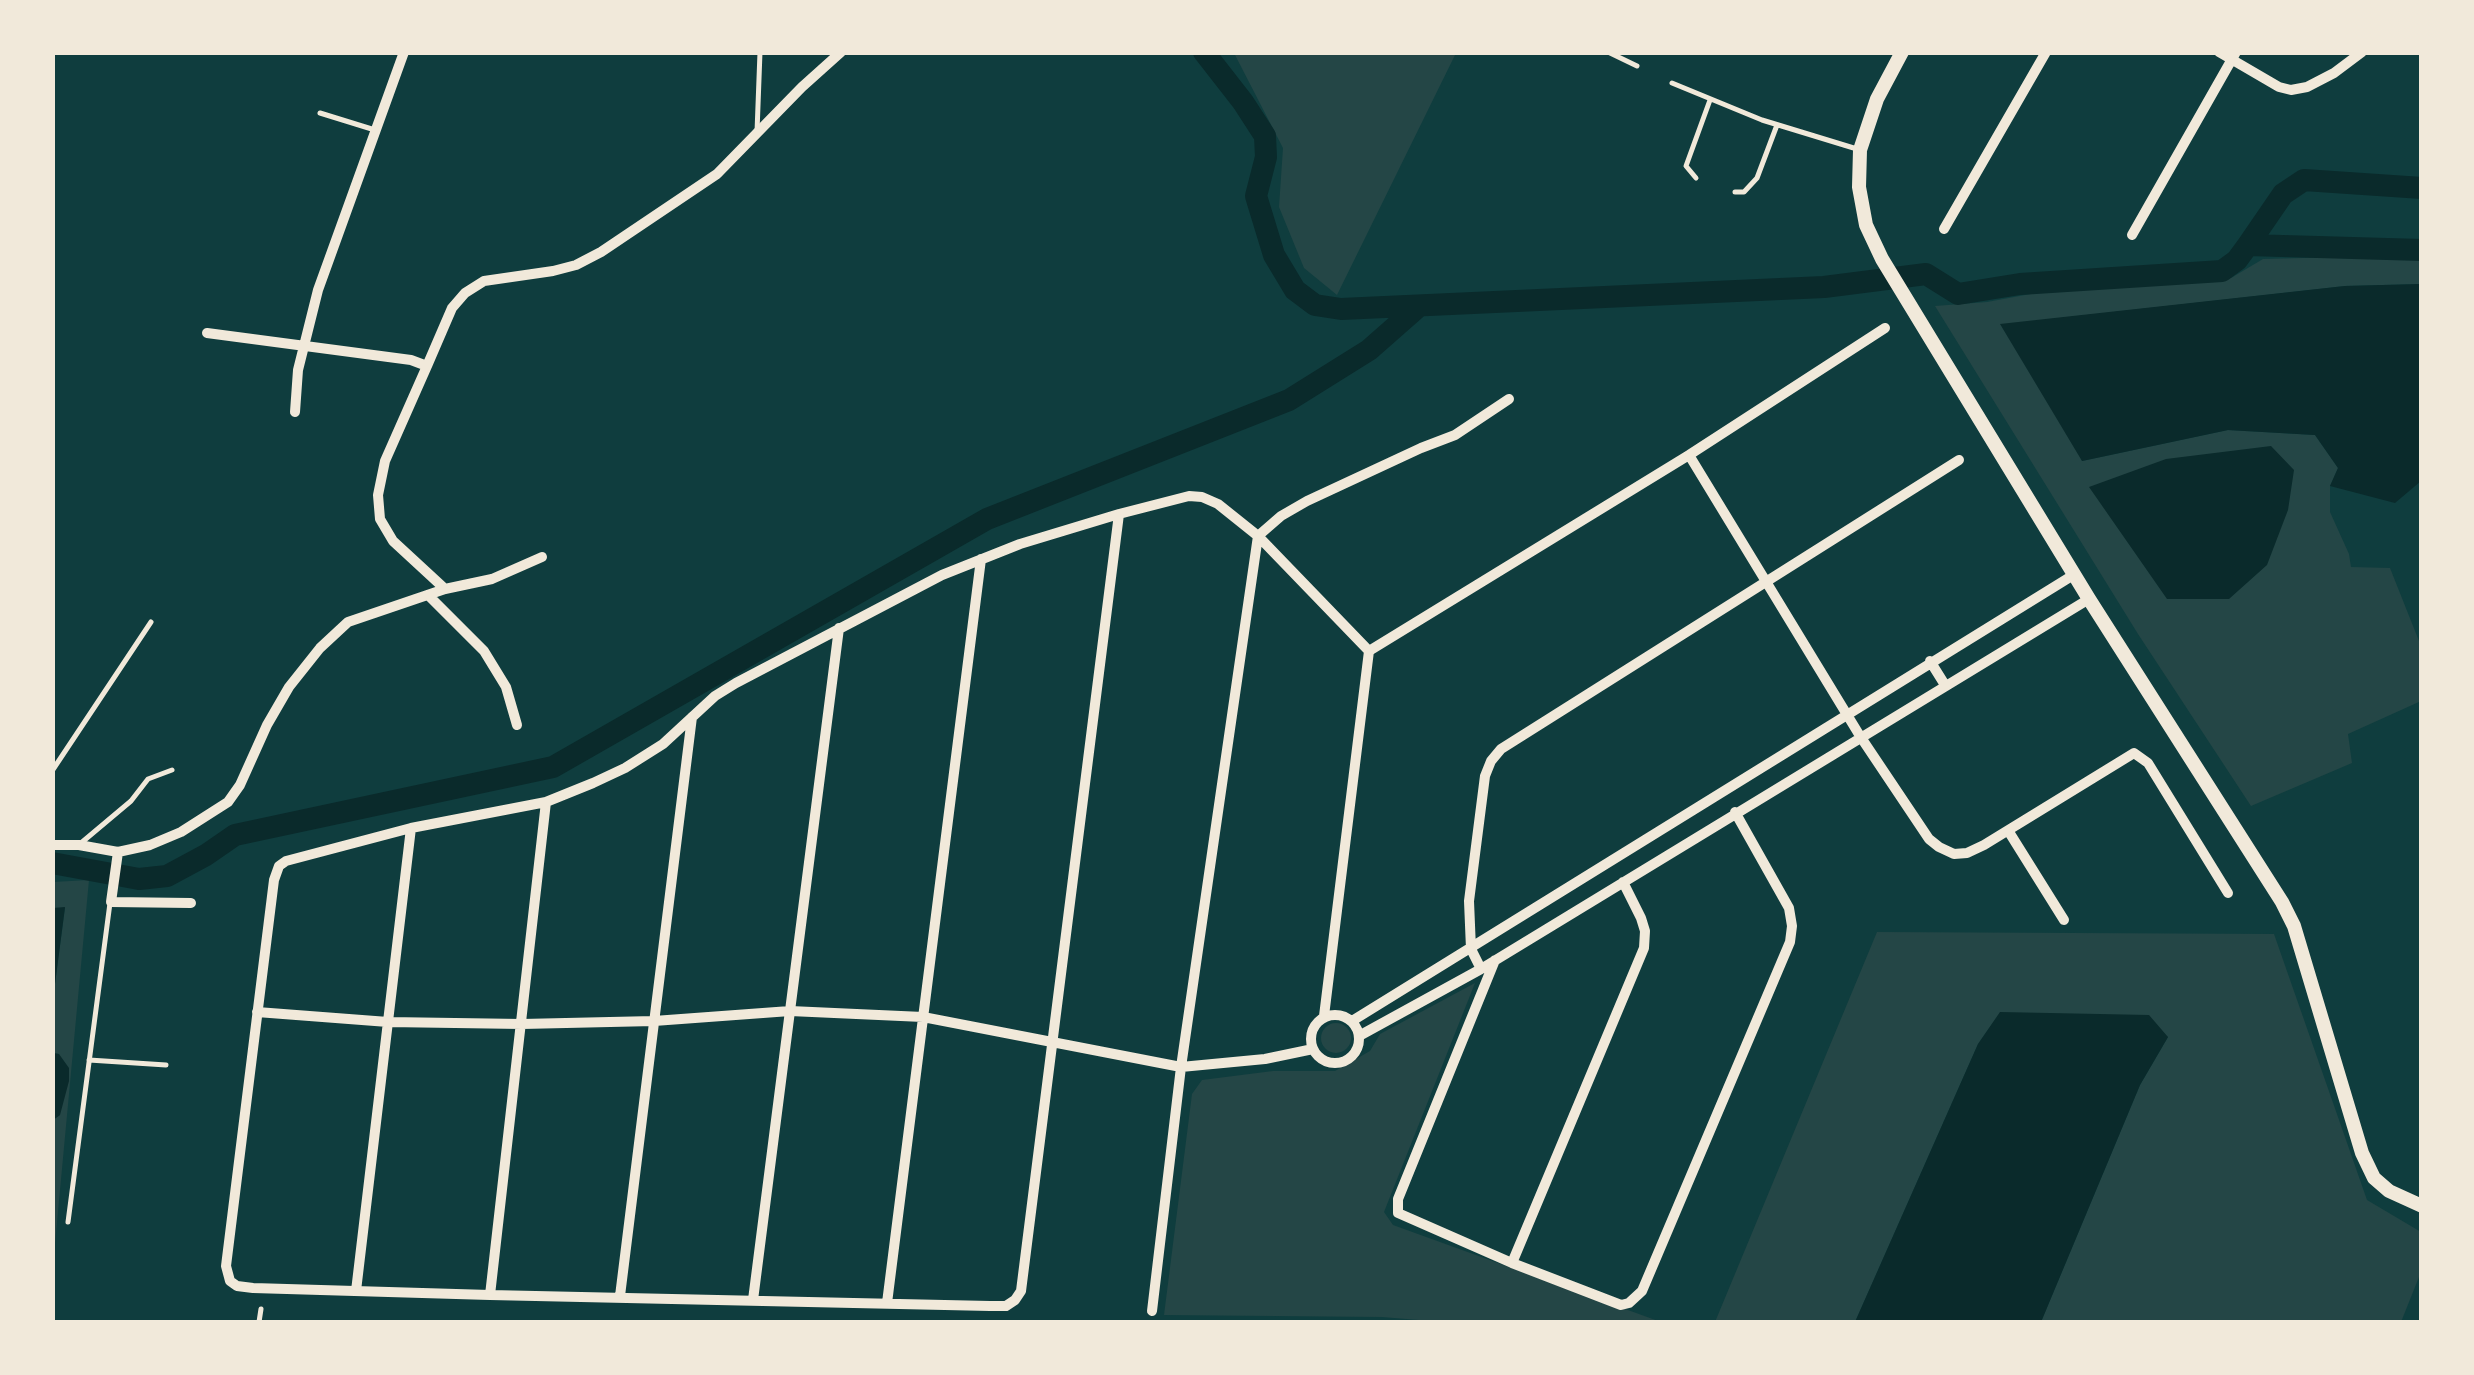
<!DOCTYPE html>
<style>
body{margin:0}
#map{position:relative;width:2474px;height:1375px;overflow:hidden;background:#0f3d3e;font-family:Manrope,sans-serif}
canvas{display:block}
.frame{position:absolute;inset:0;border:55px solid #f1e9da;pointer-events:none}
</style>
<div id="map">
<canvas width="2474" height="1375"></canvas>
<div class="frame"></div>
</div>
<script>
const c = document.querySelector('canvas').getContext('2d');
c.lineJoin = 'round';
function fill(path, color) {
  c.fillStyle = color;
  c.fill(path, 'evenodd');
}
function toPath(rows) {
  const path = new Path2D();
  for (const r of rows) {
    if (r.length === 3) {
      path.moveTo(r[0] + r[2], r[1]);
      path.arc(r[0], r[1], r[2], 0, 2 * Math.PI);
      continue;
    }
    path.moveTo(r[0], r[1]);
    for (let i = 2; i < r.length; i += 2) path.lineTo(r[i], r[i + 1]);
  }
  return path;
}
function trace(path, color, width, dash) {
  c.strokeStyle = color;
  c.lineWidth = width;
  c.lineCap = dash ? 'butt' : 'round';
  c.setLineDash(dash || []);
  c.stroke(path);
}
const green = toPath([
 [1234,53,1456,53,1337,295,1304,268,1279,207,1283,148],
 [2421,255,2421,284,2345,286,2052,319,2082,461,2228,430,2315,435,2338,468,2330,486,2330,512,2349,554,2351,567,2390,568,2421,646,2421,701,2348,734,2352,763,2251,806,2138,634,1935,306,1987,302,2036,293,2231,278,2263,259],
 [89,880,53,1265,53,1120,60,1115,59,1054,53,1053,53,999,65,908,53,908,53,882],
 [1877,932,2274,934,2367,1200,2421,1232,2421,1272,2401,1322,2041,1322,2140,1085,2168,1037,2075,1015,2000,1013,1978,1044,1855,1322,1715,1322],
 [1475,983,1384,1212,1393,1225,1661,1322,1443,1322,1382,1317,1164,1315,1192,1094,1202,1080,1273,1071,1335,1071,1370,1051,1380,1034],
 [1336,1038,15]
]);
const water = toPath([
 [2421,284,2421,481,2395,503,2330,486,2338,468,2315,435,2228,430,2082,461,2000,324,2345,286],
 [2271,446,2294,470,2288,510,2267,565,2229,599,2167,599,2089,487,2166,459],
 [65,907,53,999,53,908],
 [2000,1012,2149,1015,2168,1037,2140,1085,2041,1322,1855,1322,1978,1044],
 [53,1053,59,1054,69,1068,69,1081,60,1115,53,1120]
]);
const canal = toPath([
 [1204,52,1243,102,1265,136,1266,157,1256,196,1274,255,1295,290,1315,305,1341,309,1824,287,1926,274,1958,294,2020,284,2222,271,2237,260,2248,245,2422,250],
 [2248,245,2283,194,2304,180,2422,188],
 [52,863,139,879,167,876,206,855,235,835,553,767,987,519,1289,400,1369,350,1419,306]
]);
const service = toPath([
 [1608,52,1637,66],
 [1672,83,1762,120,1857,149],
 [320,113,375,130],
 [757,132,760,52],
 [1696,178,1686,166,1710,100],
 [1735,192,1744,192,1757,178,1777,125],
 [52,771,151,622],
 [81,843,131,801,148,779,172,770],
 [89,1060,166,1065],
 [68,1222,110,903],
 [259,1322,261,1309]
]);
const minor = toPath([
 [2219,52,2279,87,2291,90,2307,87,2334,73,2362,52],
 [1944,229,2046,52],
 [2132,235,2236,52],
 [207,333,411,360,427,366,385,461,378,495,380,519,393,541,445,589],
 [427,366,452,308,465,293,484,281,553,271,576,265,601,252,717,174,802,87,841,52],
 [295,412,298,370,318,290,404,52],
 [1689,455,1860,736,1929,839,1939,847,1954,854,1967,853,1984,845,2134,753,2148,763,2228,893],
 [1119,514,1021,1291,1015,1300,1006,1306,990,1306,490,1295,253,1288,237,1286,230,1281,226,1266,274,880,279,866,286,861,411,828,546,802,593,783,625,768,663,744,715,696,736,683,942,575,1020,544,1119,514,1189,496,1202,497,1218,504,1258,536,1369,651],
 [428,595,484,651,506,687,517,725],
 [1369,651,1689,455,1885,328],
 [1930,661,1945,685],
 [2009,832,2064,920],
 [52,845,79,845,118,852,150,845,181,832,228,802,240,785,267,725,289,687,320,648,348,622,445,589,492,579,542,557],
 [118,852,111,902,191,903],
 [1495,960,1398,1199,1398,1213,1512,1263,1621,1305,1629,1303,1642,1291,1790,942,1792,926,1789,908,1735,812],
 [1481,969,1471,949,1469,901,1485,776,1491,761,1501,749,1959,460],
 [257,1012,388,1022,522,1024,654,1021,790,1011,923,1017,1181,1067,1265,1059,1313,1049],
 [1335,1039,24],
 [1324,1016,1369,651],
 [1352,1021,2075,574],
 [1359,1036,1481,969,2089,599],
 [1512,1263,1644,948,1645,931,1641,918,1623,882],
 [356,1291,411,828],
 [490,1295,546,802],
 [620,1296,692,717],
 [753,1300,839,628],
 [887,1303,981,559],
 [1152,1311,1181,1067,1258,536,1281,516,1307,501,1421,448,1455,435,1509,399]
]);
const tertiary = toPath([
 [1902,52,1877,99,1860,150,1859,187,1866,225,1882,259,2089,599,2282,902,2294,926,2362,1153,2374,1178,2389,1191,2422,1206]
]);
fill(green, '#244646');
fill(water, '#0a2a2b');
trace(canal, '#0a2a2b', 22);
trace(service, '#f1e9da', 5);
trace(minor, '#f1e9da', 10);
trace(tertiary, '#f1e9da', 14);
</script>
